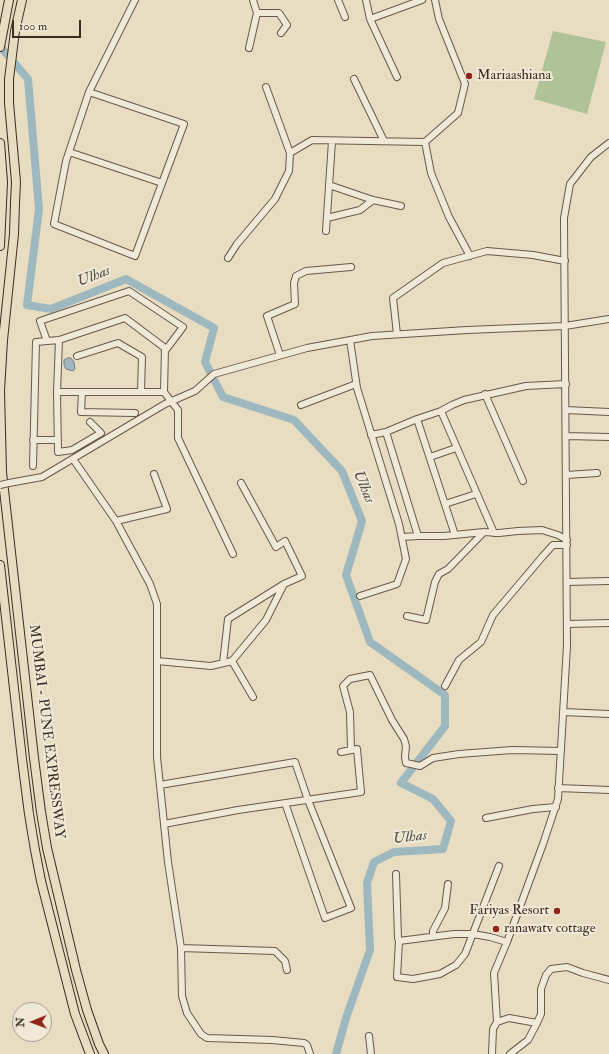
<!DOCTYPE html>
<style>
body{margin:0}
#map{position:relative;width:609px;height:1054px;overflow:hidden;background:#e8ddc1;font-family:"IM FELL Double Pica",serif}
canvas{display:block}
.north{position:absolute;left:12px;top:1002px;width:40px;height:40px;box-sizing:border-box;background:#f0e9d7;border:1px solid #a99d8f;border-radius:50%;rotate:269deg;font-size:11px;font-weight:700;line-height:16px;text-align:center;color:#3e2c24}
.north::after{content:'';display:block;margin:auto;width:14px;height:18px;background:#8f2418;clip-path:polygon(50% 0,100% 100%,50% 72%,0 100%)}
.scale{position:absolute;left:12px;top:20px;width:69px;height:18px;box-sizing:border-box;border:2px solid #3e2c24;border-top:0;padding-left:5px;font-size:12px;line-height:14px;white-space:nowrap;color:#3e2c24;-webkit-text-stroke:3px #f0e9d7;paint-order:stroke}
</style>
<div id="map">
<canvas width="609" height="1054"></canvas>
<div class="north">N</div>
<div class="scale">100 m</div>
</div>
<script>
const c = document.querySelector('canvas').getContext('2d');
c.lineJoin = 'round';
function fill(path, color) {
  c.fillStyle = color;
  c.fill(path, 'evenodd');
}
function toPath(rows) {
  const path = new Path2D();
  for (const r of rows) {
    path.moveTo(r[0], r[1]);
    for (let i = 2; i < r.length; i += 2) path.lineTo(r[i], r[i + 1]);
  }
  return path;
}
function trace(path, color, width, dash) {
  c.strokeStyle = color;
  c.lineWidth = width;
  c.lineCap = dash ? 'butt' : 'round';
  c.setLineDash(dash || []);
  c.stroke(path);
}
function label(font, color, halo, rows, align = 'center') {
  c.font = font + ' "IM FELL Double Pica",serif';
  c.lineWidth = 4;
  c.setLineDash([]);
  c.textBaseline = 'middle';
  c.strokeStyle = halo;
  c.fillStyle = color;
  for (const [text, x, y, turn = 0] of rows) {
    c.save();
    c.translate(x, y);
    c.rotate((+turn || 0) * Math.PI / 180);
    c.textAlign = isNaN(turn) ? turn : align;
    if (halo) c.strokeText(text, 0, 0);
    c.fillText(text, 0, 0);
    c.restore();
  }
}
const green = toPath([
 [553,31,606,42,587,114,534,99]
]);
const water = toPath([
 [68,358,71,358,74,362,75,369,73,371,66,369,64,365,64,360,68,358]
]);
const river = toPath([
 [0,46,28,79,39,209,27,305,51,309,126,279,214,328,205,362,223,397,294,420,342,471,362,521,346,575,370,642,445,695,445,726,401,783,433,799,451,821,443,849,394,852,374,862,367,883,370,950,346,1018,336,1054]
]);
const minor = toPath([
 [253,0,257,13,279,13,287,25,281,33],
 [338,0,345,17],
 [366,0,370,19,397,77],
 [370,19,422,0],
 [249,48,257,13],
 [354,79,384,141],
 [89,92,184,124,135,256,54,224,66,161,89,92,135,0],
 [425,142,431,173,449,217,470,256],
 [69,152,162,183],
 [290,153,312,140,425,142,458,113,465,84,439,19,435,0],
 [329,185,373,200,401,206],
 [327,218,360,210,373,200],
 [326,231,332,141],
 [228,258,237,244,275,199,289,171,290,153,266,87],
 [397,334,393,298,443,263,487,251,533,255,565,261],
 [350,340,357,388,399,524,406,559,397,584,360,596],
 [47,341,40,321,129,291,183,327,165,351],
 [280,355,267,316,295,304,294,283,296,276,306,271,351,267],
 [77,356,118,343,142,357,141,392],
 [57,392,59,340],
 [82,392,81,412,135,413],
 [485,394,523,481],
 [301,405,356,384],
 [566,410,609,412],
 [441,411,494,533],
 [417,419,455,535],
 [90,422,101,433,72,450,58,452,57,392,164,392],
 [386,432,417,419,441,411,452,405,464,400,526,386,566,384],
 [371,435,386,432,418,536,402,537],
 [566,436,609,437],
 [33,440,58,440],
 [430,457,456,448],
 [73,459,116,521,150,584,157,604,157,757,168,862,181,948,182,996,187,1013,201,1034,207,1038,272,1040,304,1043,307,1045,310,1054],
 [33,466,36,342,59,340,125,318,165,348,164,392,178,410,178,438,233,554],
 [566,475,597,473],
 [9,483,42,477,165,404,195,391,214,374,307,348,372,336,467,330,565,326,609,319],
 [445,504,476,494],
 [116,521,167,509,154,474],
 [418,536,444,536,484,532,499,533,518,531,542,530,558,535,567,540],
 [567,582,609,581],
 [407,616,426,620,435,582,439,574,448,569,484,532],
 [567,624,609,623],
 [157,661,211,666,232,661,266,620,284,584,302,576,285,541,276,547,241,483],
 [232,661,253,697],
 [223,663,228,619,284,584],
 [445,686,459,660,481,642,493,615,543,556,553,545,567,545],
 [563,712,609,714],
 [351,750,350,712,343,686,350,679,370,675,392,720,404,739,406,746,405,757,406,763,420,766,433,758,459,754,512,750,561,751],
 [160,785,295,762,308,800,351,908,325,918,285,803],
 [558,788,609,790],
 [486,818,533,809,556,807],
 [164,824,238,810,361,792,357,749,341,752],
 [396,874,398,938,399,941,397,977,413,979,440,974,456,965,465,954,499,866],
 [433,936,433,931,445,908,448,884],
 [399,941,454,934,473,934,490,937,507,942,494,973,497,1022],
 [507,942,543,844,558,799,567,646,564,218,570,184,591,157,609,143],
 [181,948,275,951,285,961,287,970],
 [369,1036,371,1054],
 [492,1054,493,1029,497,1022,509,1018,537,1023],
 [510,1054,528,1040,537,1023,541,1014,541,989,546,975,551,969,567,967,583,973,609,980]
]);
const highway = toPath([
 [22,0,15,31,9,79,9,103,16,182,15,203,14,234,3,340,0,391,2,472,34,758,41,812,47,848,76,970,87,1010,99,1044,104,1054],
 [0,47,9,0],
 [0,143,3,182,0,246],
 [0,565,22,759,29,814,35,850,41,881,75,1014,90,1054]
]);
const minorBridge = toPath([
 [0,485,9,483]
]);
const markers = [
 [469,76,4,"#8f2418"],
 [557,911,4,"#8f2418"],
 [496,929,4,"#8f2418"]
];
const poiNames = [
 ["Mariaashiana",477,76],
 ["Fariyas Resort",549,911,"right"],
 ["ranawatv cottage",504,929]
];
const streetNames = [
 ["MUMBAI - PUNE EXPRESSWAY",46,732,83]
];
const waterNames = [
 ["Ulhas",94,277,-22],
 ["Ulhas",363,487,67],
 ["Ulhas",410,838,-7]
];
fill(green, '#afc298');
fill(water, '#9eb8bf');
trace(water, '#788081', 1);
trace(river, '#9eb8bf', 8);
trace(minor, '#68584b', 8);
trace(highway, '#3e2c24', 10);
trace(minor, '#f0e9d7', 6);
trace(highway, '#e8ddc1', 8);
trace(minorBridge, '#68584b', 8, []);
trace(minorBridge, '#f0e9d7', 6);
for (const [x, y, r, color] of markers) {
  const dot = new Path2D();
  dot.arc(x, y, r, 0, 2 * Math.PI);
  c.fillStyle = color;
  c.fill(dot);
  trace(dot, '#f0e9d7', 1.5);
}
label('14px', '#3e2c24', '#f0e9d7', poiNames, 'left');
label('14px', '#3e2c24', '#f0e9d7', streetNames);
label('italic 15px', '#564f4b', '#f0e9d7', waterNames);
</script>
